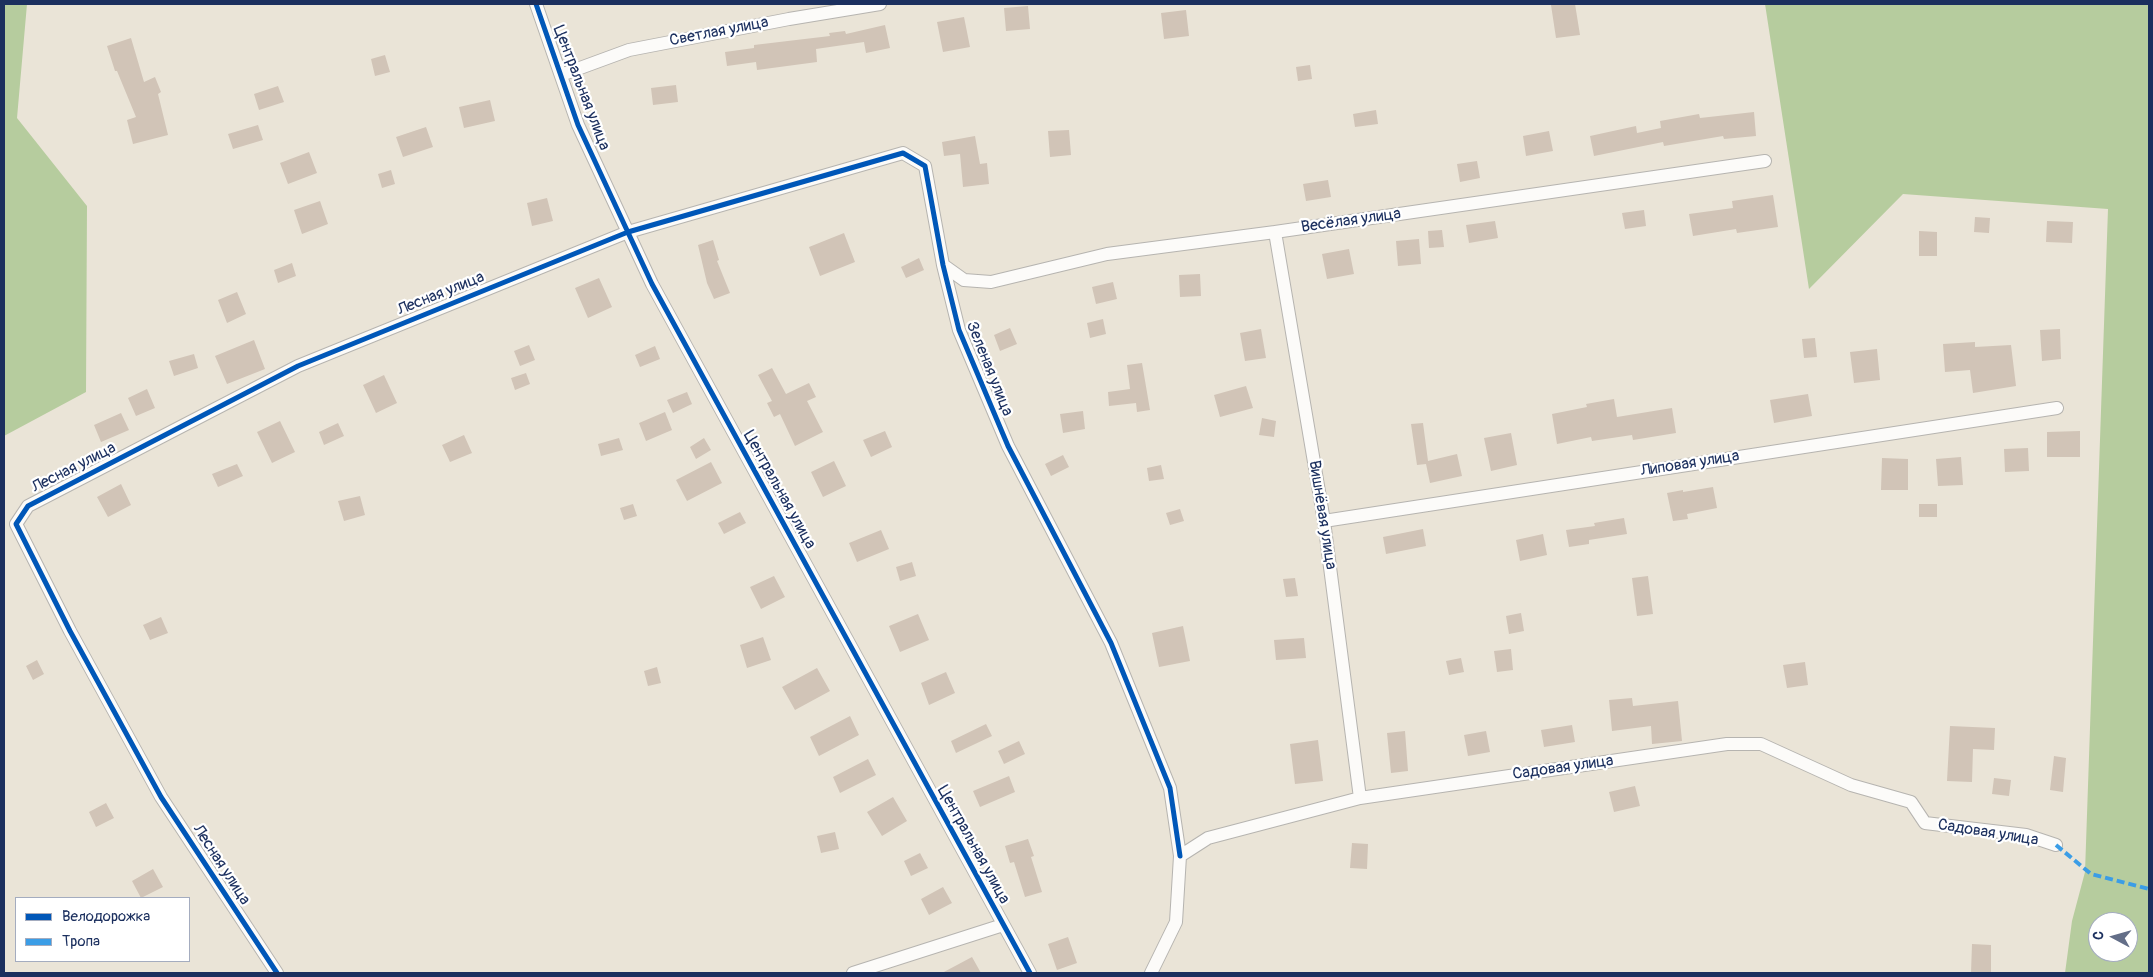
<!DOCTYPE html>
<meta charset="utf-8">
<style>
body{margin:0}
#map{position:relative;width:2153px;height:977px;overflow:hidden;background:#eae4d7;font-family:Pangolin,sans-serif}
canvas{display:block}
.frame{position:absolute;inset:0;border:5px solid #1b2f5e;pointer-events:none}
.legend{position:absolute;left:15px;top:897px;width:175px;height:65px;box-sizing:border-box;background:#fff;border:1px solid #a4acbf;margin:0;padding:6px 9px;list-style:none;font-size:15px;color:#1b2f5e}
.legend li{display:flex;align-items:center;gap:10px;height:25px}
.legend b{width:25px;border:1px solid #a4acbf}
.north{position:absolute;left:2088px;top:912px;width:50px;height:50px;box-sizing:border-box;background:#fff;border:1px solid #a4acbf;border-radius:50%;rotate:276deg;font-size:14px;font-weight:700;line-height:20px;text-align:center;color:#1b2f5e}
.north::after{content:'';display:block;margin:auto;width:18px;height:22px;background:#636e88;clip-path:polygon(50% 0,100% 100%,50% 72%,0 100%)}
</style>
<div id="map">
<canvas width="2153" height="977"></canvas>
<div class="frame"></div>
<ul class="legend">
<li><b style="height:6px;background:#0057b8"></b>Велодорожка</li>
<li><b style="height:6px;background:#3b9de6"></b>Тропа</li>
</ul>
<div class="north">С</div>
</div>
<script>
const c = document.querySelector('canvas').getContext('2d');
c.lineJoin = 'round';
function fill(path, color) {
  c.fillStyle = color;
  c.fill(path, 'evenodd');
}
function toPath(rows) {
  const path = new Path2D();
  for (const r of rows) {
    path.moveTo(r[0], r[1]);
    for (let i = 2; i < r.length; i += 2) path.lineTo(r[i], r[i + 1]);
  }
  return path;
}
function trace(path, color, width, dash) {
  c.strokeStyle = color;
  c.lineWidth = width;
  c.lineCap = dash ? 'butt' : 'round';
  c.setLineDash(dash || []);
  c.stroke(path);
}
function label(font, color, halo, rows, align = 'center') {
  c.font = font + ' Pangolin,sans-serif';
  c.lineWidth = 4.5;
  c.setLineDash([]);
  c.textBaseline = 'middle';
  c.strokeStyle = halo;
  c.fillStyle = color;
  for (const [text, x, y, turn = 0] of rows) {
    c.save();
    c.translate(x, y);
    c.rotate((+turn || 0) * Math.PI / 180);
    c.textAlign = isNaN(turn) ? turn : align;
    if (halo) c.strokeText(text, 0, 0);
    c.fillText(text, 0, 0);
    c.restore();
  }
}
const forest = toPath([
 [4,4,27,4,17,118,87,206,86,392,4,436],
 [1765,4,2149,4,2149,973,2065,973,2072,921,2085,872,2108,209,1903,194,1809,289],
 [2098,922,2128,922,2128,952,2098,952]
]);
const building = toPath([
 [1575,4,1580,35,1556,38,1551,5],
 [1028,6,1030,29,1006,31,1004,8],
 [1186,10,1189,36,1164,39,1161,13],
 [964,17,970,47,943,52,937,22],
 [885,25,890,48,866,53,864,42,816,49,817,62,757,70,756,62,727,66,725,52,754,48,754,45,830,36,829,33,845,31,846,34],
 [131,38,144,82,155,77,161,92,158,94,168,135,133,144,127,120,136,117,117,71,115,71,107,46],
 [385,55,390,72,375,76,371,59],
 [1310,65,1312,79,1298,81,1296,67],
 [676,85,678,102,653,105,651,88],
 [278,86,284,102,259,110,254,94],
 [490,100,495,121,464,128,459,107],
 [1376,110,1378,124,1355,127,1353,114],
 [1754,112,1756,136,1724,139,1723,136,1664,146,1663,142,1594,156,1590,136,1636,126,1637,133,1661,128,1660,121,1699,114,1700,118],
 [258,125,263,140,233,149,228,134],
 [426,127,433,147,403,157,396,137],
 [1069,130,1071,155,1050,157,1048,131],
 [1549,131,1553,151,1526,156,1523,136],
 [975,136,980,164,987,163,989,184,963,187,960,154,944,156,942,142],
 [309,152,317,173,288,184,280,163],
 [1477,161,1480,178,1460,182,1457,164],
 [391,170,395,184,382,188,378,174],
 [1328,180,1331,197,1306,201,1303,184],
 [1773,195,1778,227,1737,233,1736,229,1693,236,1689,214,1733,208,1732,201],
 [547,198,553,221,532,226,527,203],
 [320,201,328,224,302,234,294,210],
 [1644,210,1646,226,1625,229,1622,213],
 [1975,217,1990,218,1989,233,1974,232],
 [1495,221,1498,238,1469,243,1466,225],
 [2047,221,2073,222,2072,243,2046,242],
 [1442,230,1444,247,1429,248,1428,231],
 [1919,231,1937,232,1937,256,1919,256],
 [844,233,855,262,820,276,809,247],
 [1419,239,1421,264,1398,266,1396,241],
 [713,240,719,260,717,261,730,293,714,299,707,283,698,245],
 [1349,249,1354,274,1327,279,1322,254],
 [919,258,924,270,906,278,901,267],
 [292,263,296,276,278,283,274,270],
 [1200,274,1201,296,1180,297,1179,275],
 [599,278,612,307,588,318,575,288],
 [1113,282,1117,299,1096,304,1092,287],
 [237,292,246,314,227,323,218,300],
 [1103,319,1106,334,1090,338,1087,323],
 [1010,328,1017,344,1000,351,994,335],
 [1261,329,1266,358,1245,361,1240,333],
 [2060,329,2061,359,2042,361,2040,330],
 [1815,338,1817,357,1804,358,1802,339],
 [254,340,265,369,227,384,215,356],
 [1975,342,1975,347,2011,345,2016,386,1973,393,1970,370,1945,372,1943,344],
 [529,345,535,360,520,366,514,351],
 [655,346,660,359,640,367,635,355],
 [1877,349,1880,380,1854,383,1850,352],
 [194,354,198,368,174,376,169,361],
 [1142,363,1150,410,1137,412,1136,403,1109,406,1108,392,1130,389,1127,365],
 [772,368,786,394,809,383,816,397,807,401,823,432,795,446,780,414,774,417,767,403,772,401,758,375],
 [526,373,530,384,515,390,511,378],
 [384,375,397,403,376,413,363,385],
 [1246,386,1253,408,1220,417,1214,395],
 [147,389,155,408,136,416,128,398],
 [687,392,692,404,673,413,667,400],
 [1808,394,1812,416,1774,423,1770,400],
 [1614,399,1617,417,1672,408,1676,433,1633,440,1632,435,1592,441,1591,437,1557,444,1552,414,1587,407,1586,404],
 [1083,411,1085,429,1063,433,1060,414],
 [665,412,672,430,646,441,639,423],
 [121,413,129,430,101,442,94,425],
 [1262,418,1276,421,1274,437,1259,435],
 [280,421,295,452,272,463,257,432],
 [338,423,344,436,324,445,319,432],
 [1423,423,1428,461,1457,454,1462,476,1430,483,1426,464,1417,465,1411,424],
 [885,431,892,447,871,457,863,440],
 [2080,431,2080,457,2047,457,2047,432],
 [1511,433,1517,465,1491,471,1484,438],
 [464,435,472,453,450,462,442,445],
 [619,438,623,450,601,456,598,444],
 [704,438,711,450,696,459,690,447],
 [2028,448,2029,471,2005,472,2004,449],
 [1063,455,1069,467,1051,476,1045,464],
 [1961,457,1963,485,1938,486,1936,459],
 [1882,458,1908,459,1908,490,1881,490],
 [834,461,846,486,823,497,811,472],
 [711,462,722,483,687,501,676,480],
 [237,464,243,476,218,487,212,474],
 [1161,465,1164,479,1149,481,1147,468],
 [121,484,131,505,108,517,97,497],
 [1713,487,1717,508,1687,514,1688,519,1673,521,1667,493,1683,490,1683,492],
 [360,496,365,515,344,521,338,501],
 [633,504,637,516,624,520,620,508],
 [1919,504,1937,504,1937,517,1919,517],
 [1180,509,1184,521,1170,525,1166,513],
 [740,512,746,523,724,534,718,523],
 [1624,518,1627,534,1589,540,1589,544,1569,547,1566,530,1595,526,1594,523],
 [1423,529,1426,546,1386,554,1383,537],
 [881,530,889,549,857,562,849,543],
 [1543,534,1547,555,1520,561,1516,540],
 [912,562,916,576,900,581,896,567],
 [774,576,785,597,761,609,750,587],
 [1648,576,1653,614,1637,616,1632,578],
 [1295,578,1298,596,1286,597,1283,579],
 [1521,613,1524,631,1509,634,1506,616],
 [918,614,929,640,900,652,889,626],
 [161,617,168,633,150,640,143,625],
 [1183,626,1190,661,1159,667,1152,633],
 [763,637,771,660,747,668,740,645],
 [1304,638,1306,658,1276,660,1274,640],
 [1511,649,1513,670,1497,672,1494,651],
 [1461,658,1464,672,1449,675,1446,661],
 [37,660,44,674,33,680,26,666],
 [1805,662,1808,685,1787,688,1783,665],
 [657,667,661,683,648,686,644,671],
 [817,668,830,691,795,710,782,687],
 [946,672,955,693,929,705,921,683],
 [1632,698,1633,706,1678,701,1682,741,1652,744,1651,726,1612,731,1609,700],
 [850,716,859,735,819,756,810,737],
 [986,724,992,736,956,753,951,741],
 [1572,725,1575,742,1544,747,1541,730],
 [1950,726,1995,728,1994,750,1973,749,1972,782,1947,781],
 [1405,731,1408,771,1391,773,1387,733],
 [1486,731,1490,752,1468,756,1464,735],
 [1318,740,1323,781,1295,784,1290,744],
 [1019,741,1025,754,1004,764,998,751],
 [2054,756,2066,758,2063,792,2050,790],
 [868,759,876,775,840,793,833,777],
 [1009,776,1015,792,980,807,973,791],
 [1994,778,2011,780,2009,796,1992,794],
 [1635,786,1640,806,1614,812,1609,792],
 [893,797,907,821,882,836,867,812],
 [106,803,114,818,96,827,89,812],
 [835,832,839,849,821,853,817,836],
 [1028,839,1034,856,1031,857,1042,892,1025,897,1014,862,1010,863,1005,846],
 [1352,843,1368,844,1367,869,1350,868],
 [920,853,928,868,911,876,904,861],
 [153,869,163,887,141,898,132,881],
 [943,887,952,903,929,915,921,899],
 [1068,937,1077,963,1057,970,1048,944],
 [1972,944,1991,945,1991,973,1971,973],
 [972,957,981,973,942,973]
]);
const minor = toPath([
 [536,4,578,125,652,284,1030,973],
 [561,75,629,50,789,19,880,4],
 [1275,232,1324,521,1360,798],
 [943,265,964,280,991,282,1107,254,1275,232,1765,161],
 [1324,521,2057,408],
 [277,973,161,797,70,631,16,524,28,506,298,366,628,232,903,153,925,166,943,265,959,330,1008,446,1111,643,1170,788,1180,856],
 [853,973,1003,925],
 [1151,973,1176,922,1180,856,1208,838,1360,798,1727,744,1761,744,1851,785,1911,802,1925,823,2026,835,2056,845]
]);
const quiet = toPath([
 [2056,845,2091,874,2149,889]
]);
const cycleway = toPath([
 [536,4,578,125,652,284,1030,973],
 [277,973,161,797,70,631,16,524,28,506,298,366,628,232,903,153,925,166,943,265,959,330,1008,446,1111,643,1170,788,1180,856]
]);
const streetNames = [
 ["Светлая улица",719,32,-11],
 ["Центральная улица",581,88,69],
 ["Весёлая улица",1351,221,-8],
 ["Лесная улица",441,294,-22],
 ["Зеленая улица",989,369,68],
 ["Липовая улица",1690,464,-9],
 ["Лесная улица",74,468,-27],
 ["Центральная улица",779,490,61],
 ["Вишнёвая улица",1322,515,81],
 ["Садовая улица",1563,768,-8],
 ["Садовая улица",1988,833,9],
 ["Центральная улица",973,845,61],
 ["Лесная улица",221,865,57]
];
fill(forest, '#b6cc9e');
fill(building, '#d1c4b7');
trace(minor, '#b6b4b0', 14);
trace(minor, '#fcfbf9', 12);
trace(quiet, '#3b9de6', 4, [8, 4]);
trace(cycleway, '#0057b8', 5);
label('16px', '#1b2f5e', '#fff', streetNames);
</script>
